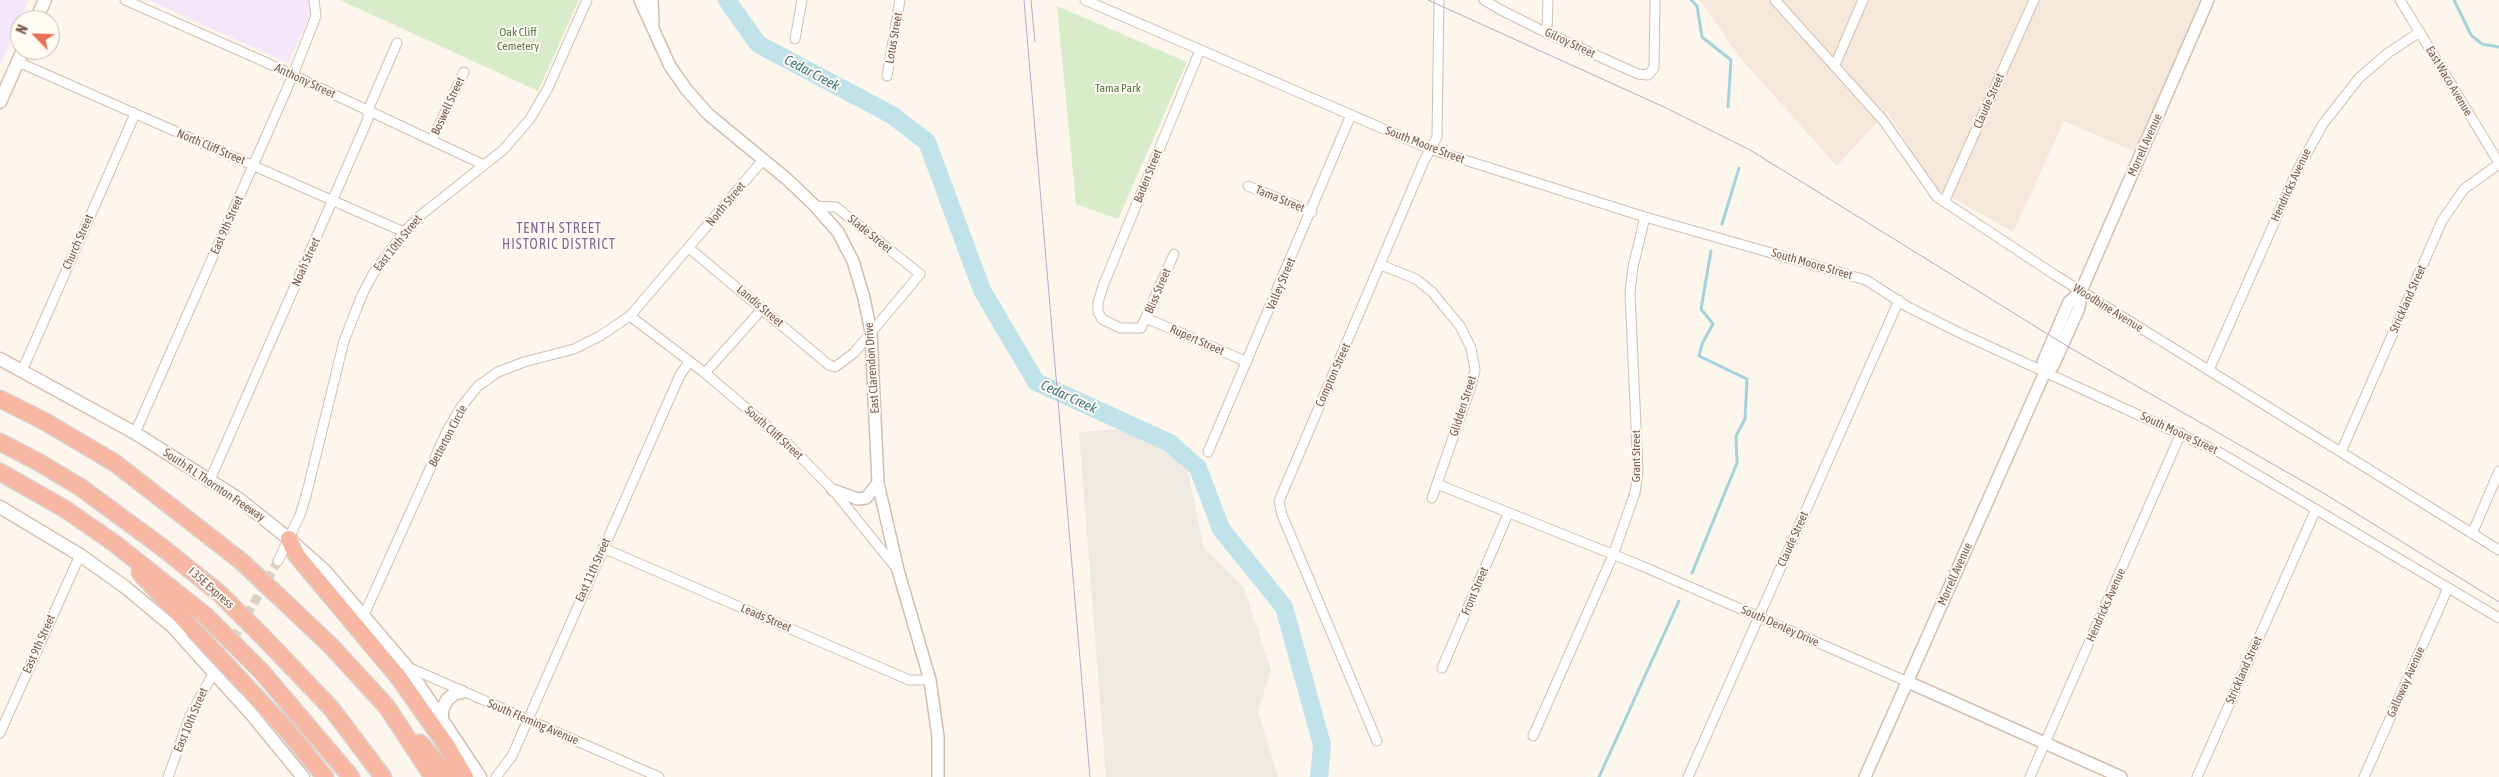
<!DOCTYPE html>
<style>
body{margin:0}
#map{position:relative;width:2499px;height:777px;overflow:hidden;background:#fdf6ec;font-family:"Asap Condensed",sans-serif}
canvas{display:block}
.north{position:absolute;left:10px;top:10px;width:50px;height:50px;box-sizing:border-box;background:#fffaf3;border:1px solid #cabbb1;border-radius:50%;rotate:294deg;font-size:14px;font-weight:700;line-height:20px;text-align:center;color:#7a5c4d}
.north::after{content:'';display:block;margin:auto;width:18px;height:22px;background:#e76f51;clip-path:polygon(50% 0,100% 100%,50% 72%,0 100%)}
</style>
<div id="map">
<canvas width="2499" height="777"></canvas>
<div class="north">N</div>
</div>
<script>
const c = document.querySelector('canvas').getContext('2d');
c.lineJoin = 'round';
function fill(path, color) {
  c.fillStyle = color;
  c.fill(path, 'evenodd');
}
function toPath(rows) {
  const path = new Path2D();
  for (const r of rows) {
    path.moveTo(r[0], r[1]);
    for (let i = 2; i < r.length; i += 2) path.lineTo(r[i], r[i + 1]);
  }
  return path;
}
function trace(path, color, width, dash) {
  c.strokeStyle = color;
  c.lineWidth = width;
  c.lineCap = dash ? 'butt' : 'round';
  c.setLineDash(dash || []);
  c.stroke(path);
}
function label(font, color, halo, rows, align = 'center') {
  c.font = font + ' "Asap Condensed",sans-serif';
  c.lineWidth = 4;
  c.setLineDash([]);
  c.textBaseline = 'middle';
  c.strokeStyle = halo;
  c.fillStyle = color;
  for (const [text, x, y, turn = 0] of rows) {
    c.save();
    c.translate(x, y);
    c.rotate((+turn || 0) * Math.PI / 180);
    c.textAlign = isNaN(turn) ? turn : align;
    if (halo) c.strokeText(text, 0, 0);
    c.fillText(text, 0, 0);
    c.restore();
  }
}
const residential = toPath([
 [1700,0,2200,0,2135,152,2064,121,2013,232,1935,188,1887,111,1837,166,1741,59]
]);
const industrial = toPath([
 [1121,429,1185,459,1204,548,1244,588,1271,670,1258,711,1278,777,1106,777,1079,432]
]);
const education = toPath([
 [0,0,29,0,0,65],
 [148,0,309,0,310,16,288,63]
]);
const green = toPath([
 [340,0,579,0,538,91],
 [1057,6,1187,62,1118,219,1076,204]
]);
const stream = toPath([
 [1691,0,1697,6,1702,37,1731,60,1728,107],
 [2454,0,2471,35,2482,44,2499,47],
 [1722,224,1739,168],
 [1692,573,1737,463,1736,436,1745,419,1747,379,1699,356,1702,344,1713,324,1701,309,1711,251],
 [1599,777,1679,601]
]);
const river = toPath([
 [727,0,758,44,892,115,927,142,982,290,1036,382,1170,443,1198,468,1221,529,1284,607,1322,745,1319,777]
]);
const minorTunnel = toPath([
 [220,662,278,561]
]);
const minor = toPath([
 [125,0,265,62,484,165],
 [1085,0,1430,149,1645,217,1866,280,1908,307,1960,333,2219,452,2499,618],
 [1484,0,1499,9,1547,33,1638,74,1648,75,1654,68,1655,0],
 [1775,0,1883,120,1937,197,2055,275,2499,550],
 [2400,0,2499,163],
 [1547,33,1548,0],
 [795,39,802,0],
 [18,62,404,232],
 [1835,65,1863,0],
 [887,76,900,0],
 [432,140,464,72],
 [1248,186,1312,212],
 [1944,202,2034,0],
 [689,248,829,365,835,367,854,353,920,274,836,207,815,206],
 [1174,254,1141,328,1120,328,1102,319,1098,312,1098,303,1103,286,1200,50],
 [1381,265,1416,279,1432,292,1460,326,1471,348,1475,370,1471,386,1432,498],
 [630,316,705,373,787,443,833,490,897,569],
 [1146,318,1247,362],
 [2209,370,2298,169,2323,124,2359,78,2388,53,2420,32],
 [22,371,135,114],
 [705,373,763,308],
 [135,433,293,75,316,16,314,0],
 [1208,452,1351,115],
 [2341,452,2442,221,2464,189,2499,164],
 [210,480,368,119,368,110,397,43],
 [1437,484,1642,566,1908,682],
 [2472,534,2499,471],
 [603,548,909,680,930,680],
 [278,561,300,515,306,496,344,341,362,295,373,274,404,232,421,215,503,150,530,119,548,88,587,0],
 [364,615,447,431,461,407,478,386,498,372,524,362,574,349,600,336,630,316,763,160],
 [408,667,659,777],
 [1442,668,1508,514],
 [0,733,80,555],
 [1533,736,1613,555,1635,493,1638,471,1630,293,1633,267,1645,217],
 [1377,741,1282,515,1279,501,1424,161,1437,137,1439,0],
 [168,777,190,716,216,668],
 [496,777,512,756,680,375,689,362],
 [1688,777,1899,300],
 [2030,777,2181,433],
 [2197,777,2316,509],
 [2364,777,2448,588]
]);
const tertiary = toPath([
 [640,0,670,66,686,89,708,114,788,180,815,206,838,232,853,261,864,298,871,332,878,483,898,570,930,680,938,737,938,777],
 [652,0,653,24],
 [2045,372,2043,362,2069,302,2081,291],
 [833,490,858,499,866,498,878,483],
 [1908,682,2121,777],
 [1865,777,2045,372,2053,366,2079,308,2081,291,2208,0]
]);
const secondary = toPath([
 [36,20,45,0],
 [0,102,23,50],
 [0,359,135,433,239,499,289,539,324,570,407,667,480,777],
 [0,507,80,555,125,587,173,627,253,716,303,777],
 [442,719,442,710,447,700,455,693,462,692]
]);
const motorway = toPath([
 [0,399,44,421,115,463,241,561],
 [0,442,40,463,80,487,163,548,220,594],
 [0,472,65,509,114,543,206,616],
 [289,539,297,556,399,678,447,746,465,777],
 [140,573,193,629],
 [292,609,331,646,387,707,433,777],
 [266,640,331,708,383,777],
 [261,671,351,777],
 [247,687,286,729,325,777],
 [420,743,449,777]
]);
const tram = toPath([
 [1024,0,1090,777],
 [1031,0,1035,42],
 [1428,0,1664,107,1750,150,2067,346,2325,494,2499,602]
]);
const motorwayBridge = toPath([
 [241,561,292,609],
 [220,594,266,640],
 [206,616,261,671],
 [193,629,247,687]
]);
const parkNames = [
 ["Oak Cliff",518,32],
 ["Cemetery",518,46],
 ["Tama Park",1118,88]
];
const streetNames = [
 ["Lotus Street",894,38,-80],
 ["Gilroy Street",1570,43,25],
 ["Anthony Street",305,81,25],
 ["East Waco Avenue",2449,81,59],
 ["Claude Street",1989,101,-66],
 ["Boswell Street",448,106,-65],
 ["South Moore Street",1425,145,21],
 ["Morrell Avenue",2145,145,-66],
 ["North Cliff Street",211,147,23],
 ["Baden Street",1148,176,-68],
 ["Hendricks Avenue",2291,185,-65],
 ["Tama Street",1280,199,22],
 ["North Street",726,204,-50],
 ["East 9th Street",227,225,-66],
 ["Slade Street",870,234,39],
 ["Church Street",78,242,-66],
 ["East 10th Street",398,243,-51],
 ["Noah Street",306,262,-66],
 ["South Moore Street",1812,264,16],
 ["Valley Street",1281,284,-67],
 ["Bliss Street",1158,291,-67],
 ["Strickland Street",2408,299,-66],
 ["Landis Street",760,306,40],
 ["Woodbine Avenue",2108,308,32],
 ["Rupert Street",1197,340,24],
 ["East Clarendon Drive",872,368,-94],
 ["Compton Street",1333,375,-66],
 ["Glidden Street",1463,406,-72],
 ["South Cliff Street",774,433,42],
 ["South Moore Street",2179,433,25],
 ["Betterton Circle",448,436,-62],
 ["Grant Street",1636,456,-90],
 ["South R L Thornton Freeway",214,485,34],
 ["Claude Street",1793,539,-66],
 ["East 11th Street",593,570,-66],
 ["Morrell Avenue",1955,574,-66],
 ["I 35E Express",211,588,41],
 ["Front Street",1475,591,-67],
 ["Hendricks Avenue",2106,605,-66],
 ["Leads Street",766,618,23],
 ["South Denley Drive",1780,626,24],
 ["East 9th Street",39,644,-66],
 ["Strickland Street",2244,670,-66],
 ["Galloway Avenue",2406,682,-66],
 ["East 10th Street",191,720,-67],
 ["South Fleming Avenue",533,722,23]
];
const waterNames = [
 ["Cedar Creek",812,73,28],
 ["Cedar Creek",1069,397,25]
];
const neighbourhoodNames = [
 ["TENTH STREET",559,229],
 ["HISTORIC DISTRICT",559,245]
];
fill(residential, '#f5e8da');
fill(industrial, '#efe9e4');
fill(education, '#f3e8fa');
fill(green, '#d8ecc9');
trace(stream, '#a5d3da', 3);
trace(river, '#bfe3e8', 18);
trace(minorTunnel, '#dcd0c4', 9, [9, 4.5]);
trace(minor, '#d1beb0', 11);
trace(tertiary, '#d1beb0', 14);
trace(secondary, '#d6c0b0', 15);
trace(motorway, '#dad1cd', 19);
trace(minor, '#fff', 9);
trace(tertiary, '#fff', 11);
trace(secondary, '#fff', 12);
trace(motorway, '#f7b7a3', 16);
trace(tram, '#b9a8c9', 1);
trace(motorwayBridge, '#dad1cd', 19, []);
trace(motorwayBridge, '#f7b7a3', 16);
label('12px', '#537a41', '#fffaf3', parkNames);
label('12px', '#7a5c4d', '#fffaf3', streetNames);
label('italic 14px', '#437c86', '#fffaf3', waterNames);
c.letterSpacing = '1px';
label('14px', '#846695', '#fffaf3', neighbourhoodNames);
c.letterSpacing = '0px';
</script>
